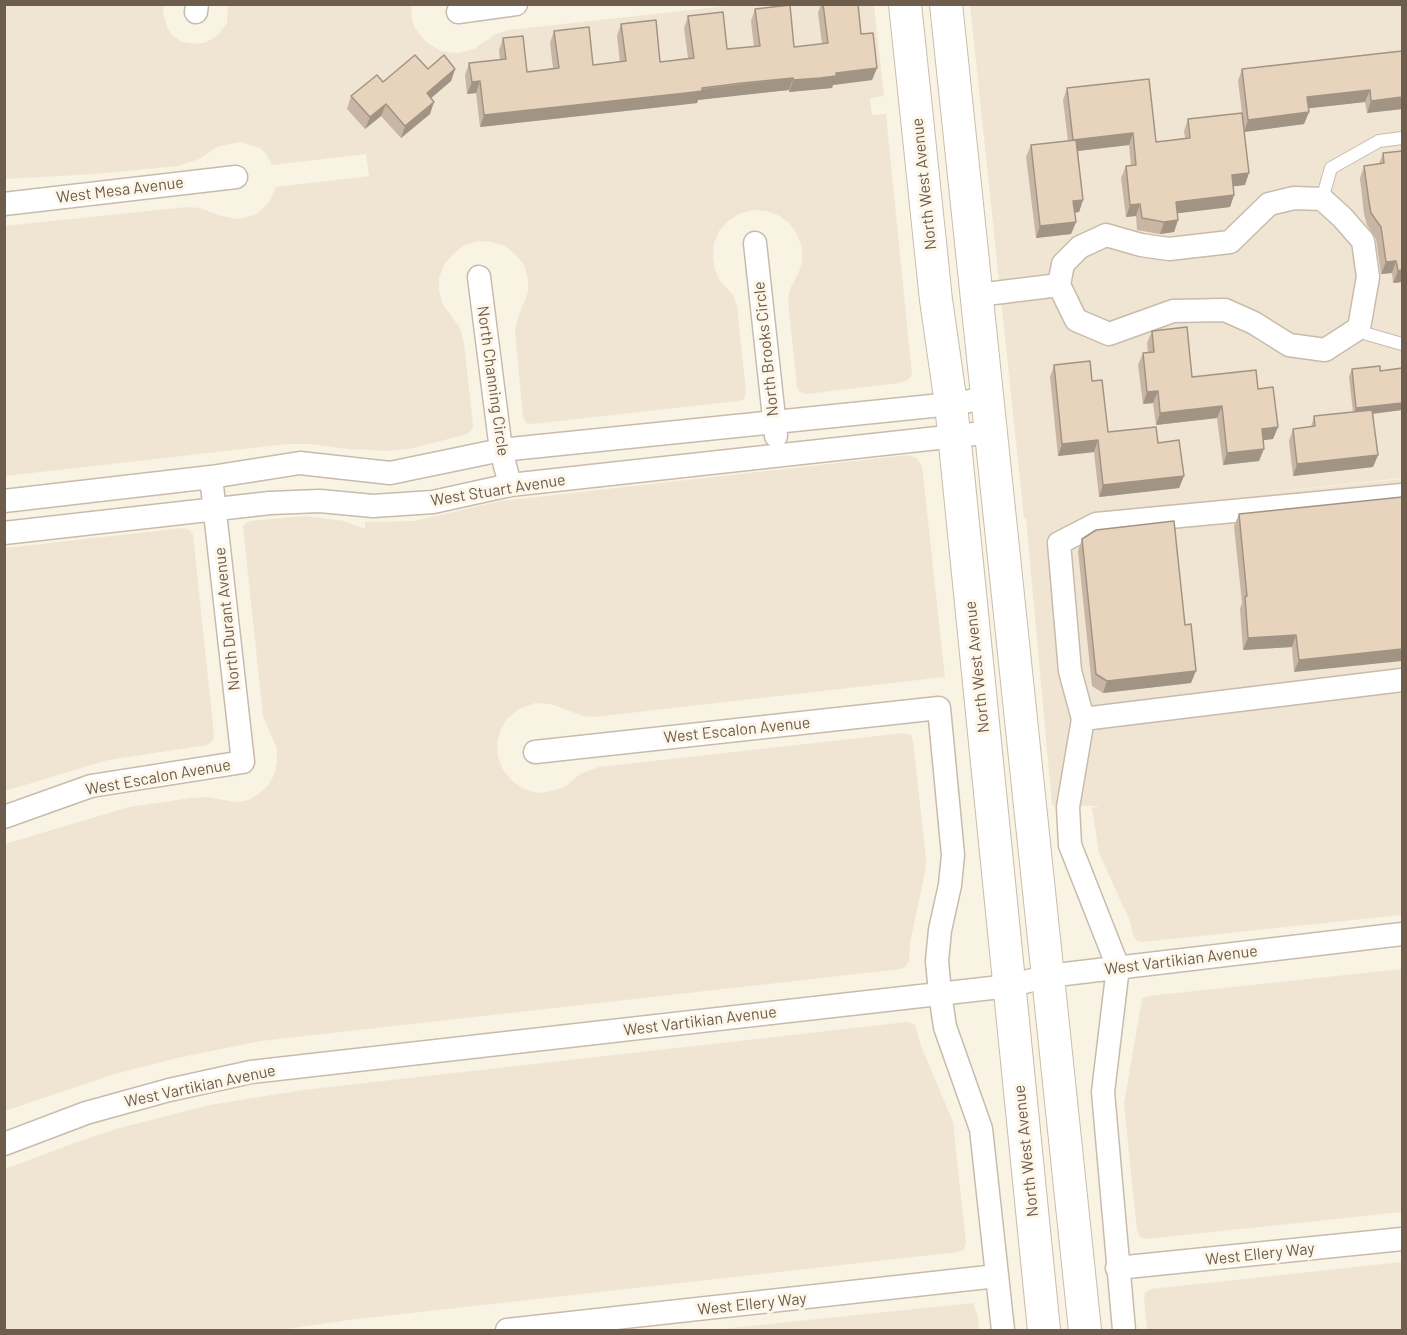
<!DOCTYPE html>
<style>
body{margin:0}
#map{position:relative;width:1407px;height:1335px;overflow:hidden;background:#f9f3e4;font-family:Barlow,sans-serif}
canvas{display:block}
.frame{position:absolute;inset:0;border:6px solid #6e5c4d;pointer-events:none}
</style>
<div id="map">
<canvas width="1407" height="1335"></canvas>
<div class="frame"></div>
</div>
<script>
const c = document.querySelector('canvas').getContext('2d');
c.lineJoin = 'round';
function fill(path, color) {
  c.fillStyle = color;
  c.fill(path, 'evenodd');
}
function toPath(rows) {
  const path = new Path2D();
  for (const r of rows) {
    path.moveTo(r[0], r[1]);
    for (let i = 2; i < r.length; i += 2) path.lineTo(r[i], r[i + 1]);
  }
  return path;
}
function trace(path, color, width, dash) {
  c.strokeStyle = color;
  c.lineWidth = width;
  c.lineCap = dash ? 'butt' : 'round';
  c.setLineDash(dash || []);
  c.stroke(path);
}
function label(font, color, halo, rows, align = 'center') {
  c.font = font + ' Barlow,sans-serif';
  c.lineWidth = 6;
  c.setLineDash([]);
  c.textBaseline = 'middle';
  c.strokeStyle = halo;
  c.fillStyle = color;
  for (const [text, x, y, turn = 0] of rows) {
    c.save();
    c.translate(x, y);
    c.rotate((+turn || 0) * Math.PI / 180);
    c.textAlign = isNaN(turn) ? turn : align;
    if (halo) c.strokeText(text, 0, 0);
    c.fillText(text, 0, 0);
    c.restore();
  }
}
const residential = toPath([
 [5,5,164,5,163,14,167,27,172,35,182,42,196,44,207,42,218,35,227,23,228,5,411,5,412,20,415,28,426,42,441,51,458,53,474,49,496,34,509,30,735,5,874,5,884,96,870,98,872,115,886,114,912,375,909,379,900,383,806,394,800,392,797,387,788,300,790,289,799,272,802,261,802,248,797,234,789,223,778,215,766,211,752,210,739,214,728,221,719,231,714,243,713,257,715,270,720,281,733,295,737,306,746,392,744,399,738,401,533,424,526,423,523,417,515,331,517,320,528,292,528,279,524,265,515,254,505,246,492,242,478,241,464,245,453,254,444,265,439,278,439,290,442,303,460,328,464,343,473,425,472,430,467,434,414,448,387,451,357,449,357,450,309,444,288,444,5,476,4,226,187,207,200,208,221,216,238,219,257,214,270,201,276,187,369,176,366,154,272,165,267,155,260,148,241,142,219,146,199,159,178,166,96,174,5,179],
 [970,5,1402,5,1402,478,1246,495,1402,479,1402,915,1142,942,1137,941,1134,937,1129,919,1099,853,1092,808,1100,806,1052,805,1026,519,1024,518],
 [908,455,917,458,922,466,945,677,594,717,583,716,551,704,535,703,519,709,507,719,500,731,497,744,498,757,503,770,512,781,524,789,538,793,552,791,566,786,580,774,599,767,904,733,911,735,913,741,926,859,925,872,910,943,909,961,906,966,901,969,261,1041,177,1058,115,1074,5,1111,5,844,129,807,191,798,206,797,236,802,249,800,260,793,269,784,275,773,277,761,277,749,263,716,243,527,246,523,250,521,305,516,344,521,365,529,365,522,414,521,501,501],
 [183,528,190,530,193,535,214,735,213,740,207,745,108,760,5,791,5,548],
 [1402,969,1402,1212,1146,1239,1140,1237,1137,1231,1124,1104,1142,999,1148,996],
 [907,1022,914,1024,916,1028,921,1046,953,1122,966,1243,964,1249,958,1252,349,1320,280,1330,5,1330,5,1169,77,1142,116,1129,210,1105,303,1090],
 [1402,1262,1402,1330,1147,1330,1144,1299,1145,1293,1151,1289],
 [973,1303,978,1317,979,1330,711,1330]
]);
const service = toPath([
 [1322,199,1331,168,1379,141,1402,138],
 [1359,328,1367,334,1402,344]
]);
const minor = toPath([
 [196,12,197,4],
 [458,12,516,4],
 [1294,198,1322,199,1342,217,1363,241,1368,277,1359,328,1325,350,1289,345,1254,323,1225,310,1173,311,1109,334,1076,320,1059,285,1063,264,1080,247,1106,235,1141,245,1169,249,1230,242,1269,204,1294,198],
 [4,204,236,177],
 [755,243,776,436],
 [479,277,501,450,510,485],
 [978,295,1059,285],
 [4,501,211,477,300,463,390,473,501,450,951,404,988,398],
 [4,533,270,503,320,501,373,506,433,502,510,485,992,432],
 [1083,719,1402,680],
 [535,752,939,708,953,855,950,885,940,930,937,961,940,993,945,1027,981,1129,1003,1330],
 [4,817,91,786,243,762,211,477],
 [4,1144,86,1113,169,1090,251,1072,1009,986,1048,976,1402,934],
 [1117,1268,1402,1239],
 [507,1330,997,1276],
 [1124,1330,1103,1092,1118,967,1070,845,1068,807,1083,719,1070,671,1059,543,1096,524,1402,495]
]);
const secondary = toPath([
 [905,4,936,300,951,404,1044,1330],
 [946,4,1085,1330]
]);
const wall = toPath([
 [821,4,858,4,861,34,877,68,872,80,833,85,832,88,789,92,789,90,738,95,698,100,697,103,681,105,480,127,476,93,467,94,465,75,469,63,500,60,499,50,503,38,527,72,553,68,550,43,554,31,593,65,620,62,617,36,621,24,660,62,688,58,684,28,688,16,727,49,754,47,751,21,755,9,794,47,822,44,818,13],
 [1402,51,1402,109,1367,113,1365,102,1308,108,1309,112,1304,124,1244,132,1245,185,1233,186,1234,195,1230,207,1177,213,1178,220,1174,232,1160,234,1137,230,1136,216,1126,217,1121,178,1126,166,1131,165,1129,145,1078,151,1083,200,1079,212,1075,213,1076,222,1071,234,1036,238,1026,157,1031,145,1068,141,1063,100,1067,88,1156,142,1185,138,1184,131,1188,119,1242,113,1238,81,1242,69],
 [428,69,455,69,451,81,431,98,430,114,401,138,381,116,365,129,347,109,351,96],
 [1402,151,1402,282,1393,283,1392,273,1381,274,1376,239,1367,225,1364,214,1360,178,1364,166,1379,164,1383,153],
 [1152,331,1192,377,1258,389,1278,427,1273,439,1263,440,1259,461,1223,465,1217,418,1156,425,1153,403,1143,404,1138,365,1143,353,1148,353,1147,343],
 [1054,365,1092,381,1108,432,1158,443,1184,476,1179,488,1099,497,1094,452,1058,456,1050,377],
 [1402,368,1402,410,1373,414,1378,455,1373,467,1293,476,1289,441,1293,429,1311,427,1314,416,1353,412,1349,377,1352,369,1380,371],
 [1402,497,1294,672,1292,647,1243,650,1240,609,1242,603,1234,526,1239,514],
 [1082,539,1191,683,1103,693,1092,686,1078,551]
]);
const shadedWall = toPath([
 [877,68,872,80,833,85,832,88,789,92,793,80,836,73],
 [455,69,451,81,423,105,427,93],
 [793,78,789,90,698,100,697,103,480,127,484,115],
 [480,81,476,93,467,94,472,82],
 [1370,90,1365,102,1303,109,1307,97],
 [1402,97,1402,109,1367,113,1371,101],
 [434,102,430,114,401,138,405,126],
 [386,104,381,116,365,129,370,117],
 [1309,112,1304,124,1244,132,1248,120],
 [1133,133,1129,145,1069,152,1073,140],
 [1249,173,1245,185,1228,187,1232,175],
 [1234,195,1230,207,1172,214,1176,202],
 [1083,200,1079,212,1069,213,1073,201],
 [1140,204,1136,216,1126,217,1130,205],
 [1178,220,1174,232,1160,234,1164,222],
 [1076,222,1071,234,1036,238,1040,226],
 [1396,261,1392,273,1381,274,1386,262],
 [1402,270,1402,282,1393,283,1398,271],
 [1158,391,1153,403,1143,404,1147,392],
 [1402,403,1402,410,1353,416,1356,408],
 [1222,406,1217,418,1156,425,1160,413],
 [1278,427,1273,439,1257,441,1262,429],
 [1098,440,1094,452,1058,456,1062,444],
 [1264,449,1259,461,1223,465,1227,453],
 [1378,455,1373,467,1293,476,1297,464],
 [1184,476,1179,488,1099,497,1103,485],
 [1296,635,1292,647,1243,650,1248,638],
 [1402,649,1402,661,1294,672,1299,660],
 [1196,671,1191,683,1103,693,1107,681]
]);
const building = toPath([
 [823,4,858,4,861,34,873,33,877,68,836,73,836,76,820,78,793,80,793,78,742,83,702,88,702,91,686,93,484,115,480,81,472,82,469,63,506,59,503,38,523,36,527,72,559,68,554,31,571,29,589,27,593,65,626,61,621,24,656,20,660,62,694,58,688,16,723,12,727,49,760,46,755,9,790,5,794,47,828,43,823,4],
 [1402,51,1402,97,1371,101,1370,90,1307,97,1309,112,1248,120,1242,69,1402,51],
 [415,55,428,69,444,55,455,69,427,93,434,102,405,126,386,104,370,117,351,96,377,75,383,82,415,55],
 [1149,79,1156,142,1190,138,1188,119,1242,113,1249,173,1232,175,1234,195,1176,202,1178,220,1164,222,1142,218,1140,204,1130,205,1126,166,1136,165,1133,133,1073,140,1067,88,1149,79],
 [1076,140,1083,200,1073,201,1076,222,1040,226,1031,145,1076,140],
 [1402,151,1402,270,1398,271,1396,261,1386,262,1381,227,1371,213,1369,202,1364,166,1384,163,1383,153,1402,151],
 [1187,327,1192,377,1256,370,1258,389,1273,387,1278,427,1262,429,1264,449,1227,453,1222,406,1160,413,1158,391,1147,392,1143,353,1154,352,1152,331,1187,327],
 [1090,361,1092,381,1102,380,1108,432,1156,427,1158,443,1179,440,1184,476,1103,485,1098,440,1062,444,1054,365,1090,361],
 [1380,366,1380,371,1402,368,1402,403,1356,408,1352,369,1380,366],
 [1372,410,1378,455,1297,464,1293,429,1315,426,1314,416,1372,410],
 [1402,497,1402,649,1299,660,1296,635,1248,638,1245,597,1247,596,1239,514,1402,497],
 [1174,521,1185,625,1191,624,1196,671,1107,681,1096,674,1082,539,1096,530,1174,521]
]);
const streetNames = [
 ["North West Avenue",924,184,-96],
 ["West Mesa Avenue",120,190,-7],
 ["North Brooks Circle",766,349,-96],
 ["North Channing Circle",493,381,82],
 ["West Stuart Avenue",498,490,-9],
 ["North Durant Avenue",227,619,-96],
 ["North West Avenue",977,667,-96],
 ["West Escalon Avenue",737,730,-6],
 ["West Escalon Avenue",158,777,-10],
 ["West Vartikian Avenue",1181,960,-7],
 ["West Vartikian Avenue",700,1021,-7],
 ["West Vartikian Avenue",200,1086,-12],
 ["North West Avenue",1026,1151,-96],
 ["West Ellery Way",1260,1254,-6],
 ["West Ellery Way",752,1304,-6]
];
fill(residential, '#f0e5d3');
trace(service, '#c8bbac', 14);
trace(minor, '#c8bbac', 25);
trace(secondary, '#cbbcab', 34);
trace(service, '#fff', 12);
trace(minor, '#fff', 22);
trace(secondary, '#fff', 32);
fill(wall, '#c8b5a3');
fill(shadedWall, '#a29484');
fill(building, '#e8d3bd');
trace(building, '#a29484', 1.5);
label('16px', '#6e5c4d', '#fdf7e9', streetNames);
</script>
